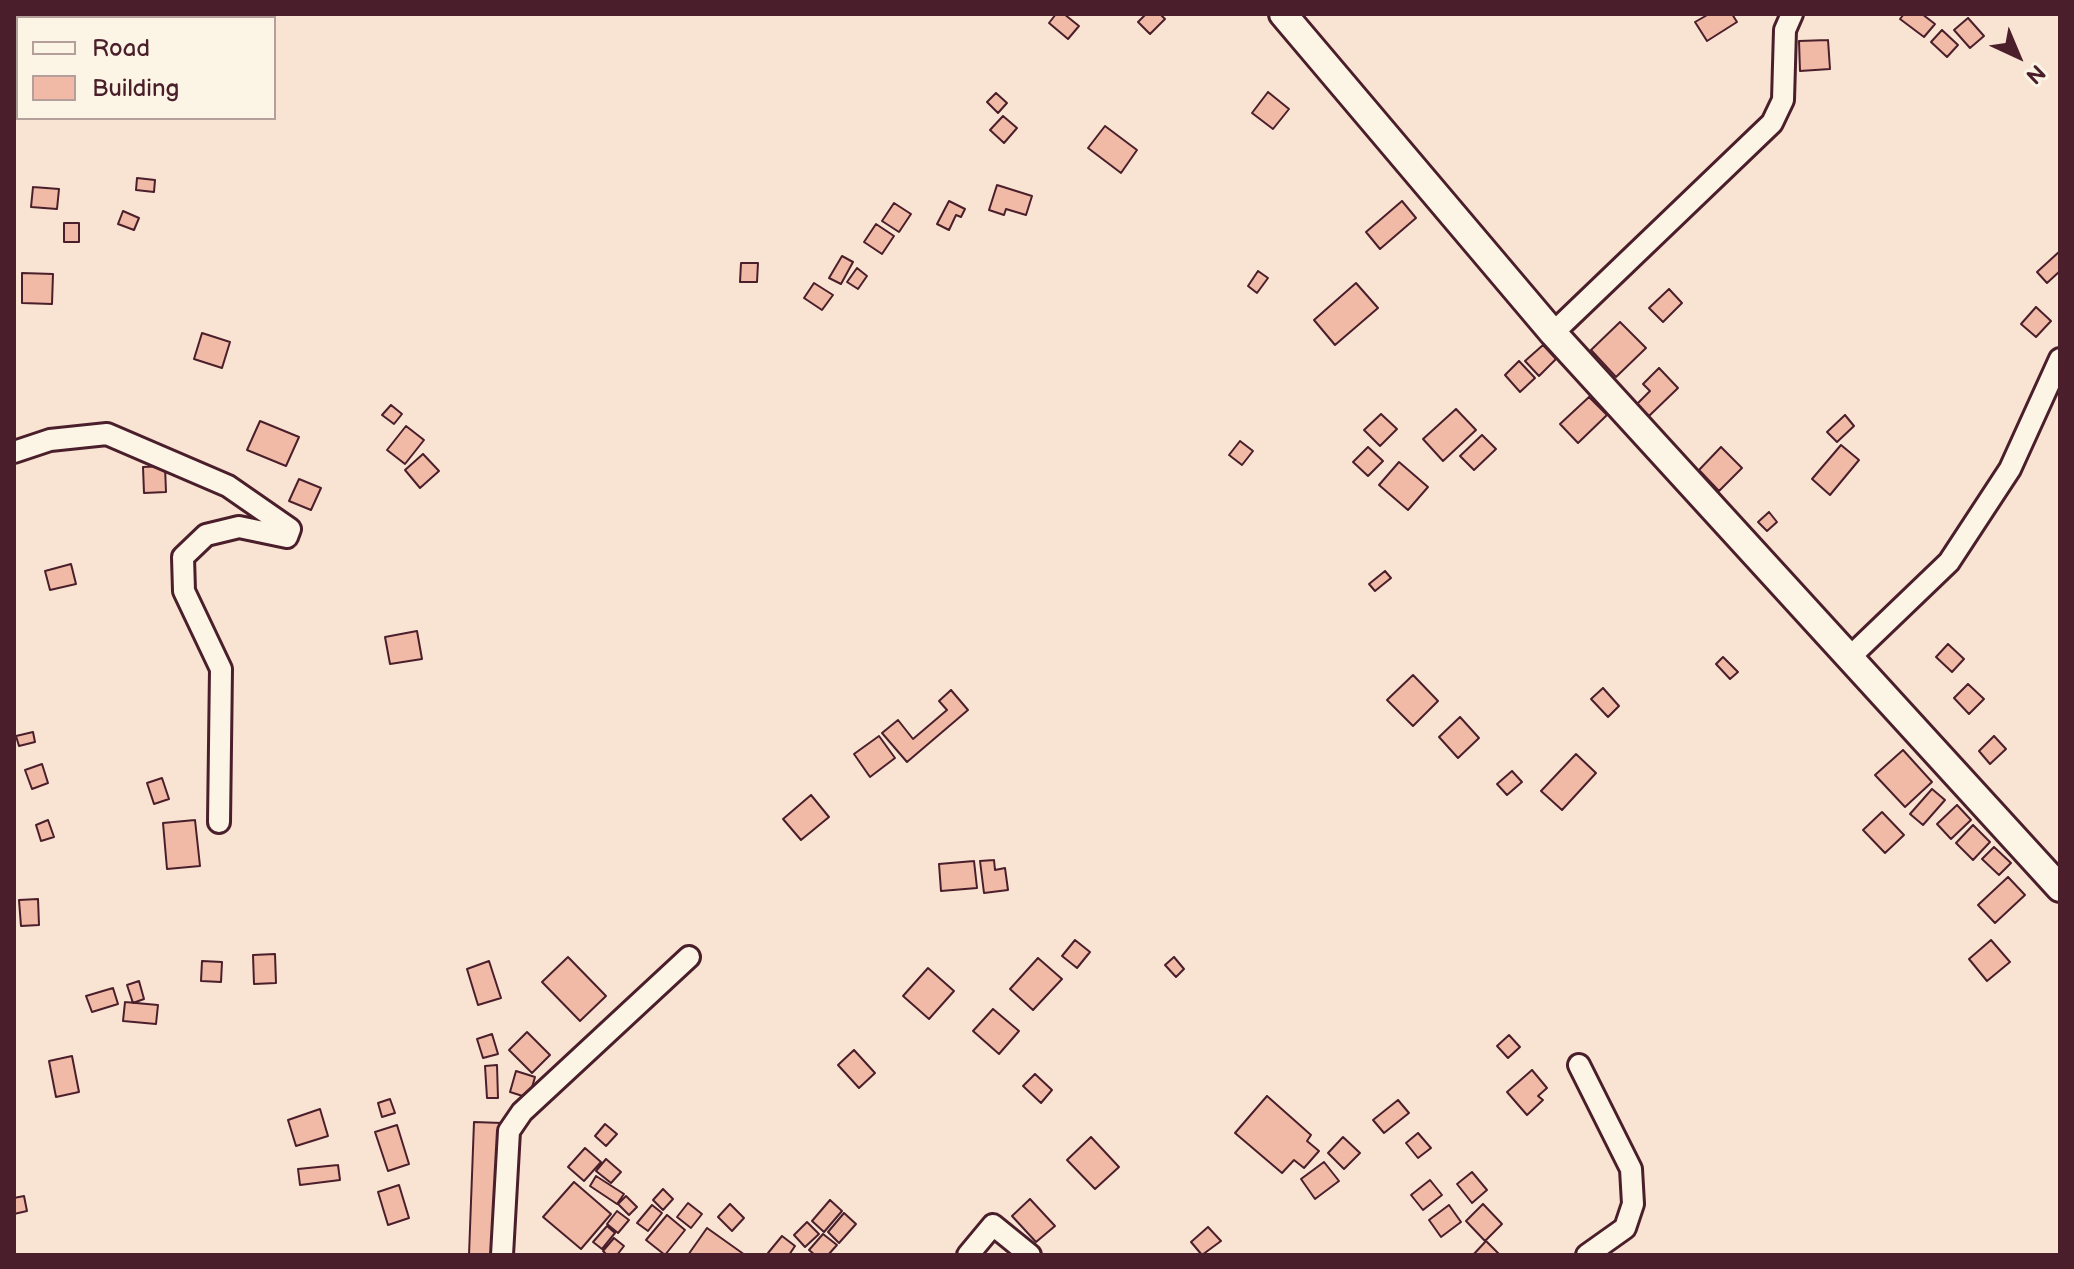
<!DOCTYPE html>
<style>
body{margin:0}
#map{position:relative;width:2074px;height:1269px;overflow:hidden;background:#f9e3d2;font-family:"Balsamiq Sans",sans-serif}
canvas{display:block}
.frame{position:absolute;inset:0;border:16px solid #4a1f2b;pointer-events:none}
.legend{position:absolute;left:16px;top:16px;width:260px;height:104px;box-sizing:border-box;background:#fcf5e5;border:2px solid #b59f9b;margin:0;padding:10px 14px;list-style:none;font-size:24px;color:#4a1f2b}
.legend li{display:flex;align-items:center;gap:16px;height:40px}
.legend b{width:40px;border:2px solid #b59f9b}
.north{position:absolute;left:1978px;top:16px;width:80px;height:80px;-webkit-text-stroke:6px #fcf5e5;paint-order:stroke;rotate:136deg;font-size:22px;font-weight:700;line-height:32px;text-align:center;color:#4a1f2b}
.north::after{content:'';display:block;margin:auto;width:28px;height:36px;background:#4a1f2b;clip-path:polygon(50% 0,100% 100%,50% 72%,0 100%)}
</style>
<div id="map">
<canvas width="2074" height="1269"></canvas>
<div class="frame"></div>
<ul class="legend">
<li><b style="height:10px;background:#fcf5e5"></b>Road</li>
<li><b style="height:22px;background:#f1baa6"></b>Building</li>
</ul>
<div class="north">N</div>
</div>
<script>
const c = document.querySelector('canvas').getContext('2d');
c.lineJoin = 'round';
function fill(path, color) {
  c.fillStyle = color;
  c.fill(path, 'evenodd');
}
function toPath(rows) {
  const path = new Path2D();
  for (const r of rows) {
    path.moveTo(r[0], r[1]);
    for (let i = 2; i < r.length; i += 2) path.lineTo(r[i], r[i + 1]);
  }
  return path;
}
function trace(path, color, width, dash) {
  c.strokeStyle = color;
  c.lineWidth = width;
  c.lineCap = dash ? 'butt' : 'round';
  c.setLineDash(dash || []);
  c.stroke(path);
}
const building = toPath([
 [1056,14,1064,14,1079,26,1068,39,1049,23,1056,14],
 [1146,14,1160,14,1165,19,1150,34,1138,22,1146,14],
 [1709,14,1732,14,1737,22,1707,41,1695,22,1709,14],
 [1904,14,1922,14,1935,24,1924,37,1900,19,1904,14],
 [1968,18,1984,36,1970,48,1954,30,1968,18],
 [1942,30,1958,45,1947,57,1931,42,1942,30],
 [1828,40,1830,69,1800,71,1799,41,1828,40],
 [1268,92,1289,109,1273,129,1252,113,1268,92],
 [996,93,1007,103,998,113,987,102,996,93],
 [1003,116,1017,128,1004,143,990,130,1003,116],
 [1105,126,1137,150,1121,173,1088,148,1105,126],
 [137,178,155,180,154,192,136,190,137,178],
 [997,185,1032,196,1026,215,1006,209,1004,215,989,210,997,185],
 [33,187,59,189,57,209,31,207,33,187],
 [949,201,965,209,961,217,956,215,949,230,937,224,949,201],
 [1402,201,1416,218,1380,249,1366,232,1402,201],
 [894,203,911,214,899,232,882,221,894,203],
 [123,211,139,218,134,230,118,224,123,211],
 [64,223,79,223,79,242,64,242,64,223],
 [876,224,894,236,882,254,864,242,876,224],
 [2060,251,2060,271,2047,283,2037,272,2060,251],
 [842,256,853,262,841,284,829,278,842,256],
 [741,263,758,263,757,282,740,282,741,263],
 [857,268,867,276,858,289,847,282,857,268],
 [1258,271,1268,278,1257,293,1248,286,1258,271],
 [22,273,53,274,52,304,22,303,22,273],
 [814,283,833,295,822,310,804,298,814,283],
 [1356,283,1378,308,1335,345,1314,320,1356,283],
 [1669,289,1682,303,1663,322,1649,308,1669,289],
 [2036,307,2051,321,2036,337,2021,324,2036,307],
 [1620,322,1646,348,1616,377,1591,350,1620,322],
 [202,333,230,342,222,368,194,359,202,333],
 [1543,345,1556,359,1539,376,1525,361,1543,345],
 [1519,361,1535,378,1520,392,1505,375,1519,361],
 [1659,368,1678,388,1649,416,1637,404,1650,391,1643,384,1659,368],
 [1589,397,1607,415,1578,443,1560,424,1589,397],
 [391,405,402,414,394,424,382,415,391,405],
 [1456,409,1476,430,1443,461,1423,439,1456,409],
 [1381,414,1397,429,1380,446,1364,430,1381,414],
 [1845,415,1854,426,1837,442,1827,432,1845,415],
 [260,421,299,437,286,466,247,450,260,421],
 [406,426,424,440,405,464,387,450,406,426],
 [1482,435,1496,449,1474,470,1460,456,1482,435],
 [1240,441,1253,451,1242,465,1229,455,1240,441],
 [1841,445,1859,460,1830,495,1812,479,1841,445],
 [1368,447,1383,461,1368,476,1353,462,1368,447],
 [1721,447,1742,468,1719,491,1699,470,1721,447],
 [423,454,439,471,420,488,405,470,423,454],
 [1399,462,1428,487,1408,510,1379,485,1399,462],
 [165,466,166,492,144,493,143,467,165,466],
 [299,479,321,488,311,510,289,501,299,479],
 [1769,512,1777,522,1767,531,1758,522,1769,512],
 [71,564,76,584,50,590,45,571,71,564],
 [1385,571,1391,578,1375,591,1369,584,1385,571],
 [417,631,422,659,390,664,385,637,417,631],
 [1948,644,1964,659,1952,672,1936,657,1948,644],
 [1723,657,1738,672,1730,679,1716,664,1723,657],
 [1413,675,1438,701,1413,726,1387,700,1413,675],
 [1968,684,1984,699,1969,714,1954,698,1968,684],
 [1603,688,1619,706,1608,717,1591,699,1603,688],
 [951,690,968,710,907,762,882,733,898,720,913,739,947,710,939,701,951,690],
 [1460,717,1479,738,1458,758,1439,737,1460,717],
 [33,732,35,742,19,746,16,736,33,732],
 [879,736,895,758,870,777,854,754,879,736],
 [1994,736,2006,749,1990,764,1979,751,1994,736],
 [1903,750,1932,782,1905,807,1875,775,1903,750],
 [1576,754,1596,773,1562,810,1541,791,1576,754],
 [42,764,48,783,32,789,25,770,42,764],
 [1512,771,1522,782,1507,795,1497,784,1512,771],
 [162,778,169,799,154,804,147,783,162,778],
 [1932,789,1945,800,1923,825,1910,814,1932,789],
 [811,795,829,817,801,840,783,819,811,795],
 [1957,805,1971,820,1951,839,1937,824,1957,805],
 [1882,812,1904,835,1885,853,1863,830,1882,812],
 [48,820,54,837,41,841,36,825,48,820],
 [195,820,200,866,167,869,163,823,195,820],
 [1973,825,1990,842,1973,860,1956,843,1973,825],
 [1994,847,2011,863,1999,875,1982,859,1994,847],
 [994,860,995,870,1005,868,1008,890,984,893,980,861,994,860],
 [974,861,977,888,941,891,939,864,974,861],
 [2008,877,2025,895,1995,923,1978,905,2008,877],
 [38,899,39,925,21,926,19,900,38,899],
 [1075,940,1090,952,1077,968,1062,956,1075,940],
 [1991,940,2010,962,1987,981,1969,959,1991,940],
 [275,954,276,983,254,984,253,955,275,954],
 [568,957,606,996,580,1021,542,982,568,957],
 [1174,957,1184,969,1176,977,1165,965,1174,957],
 [1038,958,1062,979,1033,1010,1010,989,1038,958],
 [202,961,222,962,221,982,201,981,202,961],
 [489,961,501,998,478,1005,467,969,489,961],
 [928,968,954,991,929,1019,903,996,928,968],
 [139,981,144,999,133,1003,127,985,139,981],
 [113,988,118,1004,92,1012,86,996,113,988],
 [125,1002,158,1005,156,1024,123,1021,125,1002],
 [993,1009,1019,1031,999,1054,973,1031,993,1009],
 [527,1032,550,1055,532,1073,509,1050,527,1032],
 [492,1034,498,1054,483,1058,477,1039,492,1034],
 [1509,1035,1520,1047,1508,1058,1497,1046,1509,1035],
 [854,1050,875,1073,859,1088,838,1065,854,1050],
 [72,1056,79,1092,56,1097,49,1061,72,1056],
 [497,1065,498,1098,487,1098,485,1066,497,1065],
 [1532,1070,1547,1088,1538,1096,1543,1100,1527,1115,1507,1092,1532,1070],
 [516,1071,535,1077,529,1098,510,1092,516,1071],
 [1035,1074,1052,1090,1041,1103,1023,1086,1035,1074],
 [1267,1096,1311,1135,1307,1141,1319,1151,1304,1168,1294,1160,1282,1173,1235,1133,1267,1096],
 [390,1099,395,1113,382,1117,378,1103,390,1099],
 [1398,1100,1409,1113,1384,1133,1373,1120,1398,1100],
 [320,1109,328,1136,296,1146,288,1120,320,1109],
 [474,1122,502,1123,497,1255,469,1255,474,1122],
 [605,1124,617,1134,606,1146,595,1136,605,1124],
 [397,1125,409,1164,388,1171,375,1132,397,1125],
 [1418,1133,1431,1148,1418,1158,1406,1143,1418,1133],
 [1091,1137,1119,1167,1095,1189,1067,1160,1091,1137],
 [1343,1137,1360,1153,1344,1169,1328,1153,1343,1137],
 [585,1148,601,1162,584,1181,568,1167,585,1148],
 [606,1159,621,1172,611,1183,596,1171,606,1159],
 [1324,1162,1339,1181,1315,1199,1301,1179,1324,1162],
 [338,1165,340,1180,300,1185,298,1169,338,1165],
 [1472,1172,1487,1190,1472,1203,1457,1184,1472,1172],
 [596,1176,624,1194,617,1204,590,1186,596,1176],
 [1430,1180,1442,1195,1423,1210,1411,1195,1430,1180],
 [574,1182,611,1214,581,1249,543,1217,574,1182],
 [399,1185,409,1218,388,1225,378,1192,399,1185],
 [663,1189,673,1199,663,1210,653,1200,663,1189],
 [24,1196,27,1211,14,1214,14,1198,24,1196],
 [626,1196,637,1207,629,1215,618,1204,626,1196],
 [1030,1199,1055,1226,1036,1242,1012,1216,1030,1199],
 [830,1200,842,1211,824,1232,812,1221,830,1200],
 [688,1203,702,1214,691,1228,677,1217,688,1203],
 [730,1204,744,1218,732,1231,718,1217,730,1204],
 [1483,1204,1502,1224,1485,1241,1466,1221,1483,1204],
 [652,1205,662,1213,648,1231,637,1223,652,1205],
 [1449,1205,1461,1222,1441,1237,1429,1220,1449,1205],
 [617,1211,629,1220,618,1233,607,1224,617,1211],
 [844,1213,856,1224,839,1243,828,1232,844,1213],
 [667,1215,685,1230,665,1255,646,1240,667,1215],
 [807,1222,819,1234,805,1247,794,1235,807,1222],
 [607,1226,615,1233,602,1249,593,1242,607,1226],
 [1208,1227,1221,1241,1202,1255,1191,1242,1208,1227],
 [707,1228,745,1255,688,1255,707,1228],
 [823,1234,837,1245,828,1255,815,1255,809,1250,823,1234],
 [782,1236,795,1246,789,1255,771,1255,768,1253,782,1236],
 [614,1238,624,1246,617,1255,607,1255,603,1251,614,1238],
 [1486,1241,1500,1255,1473,1255,1486,1241]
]);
const minor = toPath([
 [1553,333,1772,123,1783,100,1785,30,1792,14],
 [14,452,50,440,107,434,228,486,290,529,287,537,239,527,206,535,183,557,184,591,221,669,219,822],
 [1849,658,1949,562,2010,469,2060,359],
 [1579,1065,1631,1169,1633,1204,1625,1228,1587,1255],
 [502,1255,509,1131,522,1112,689,957],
 [968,1255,993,1225,1030,1255]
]);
const tertiary = toPath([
 [1283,14,1553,333,2060,888]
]);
fill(building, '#f1baa6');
trace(building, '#4a1f2b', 2);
trace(minor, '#4a1f2b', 26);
trace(tertiary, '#4a1f2b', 32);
trace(minor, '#fcf5e5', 20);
trace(tertiary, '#fcf5e5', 26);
</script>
